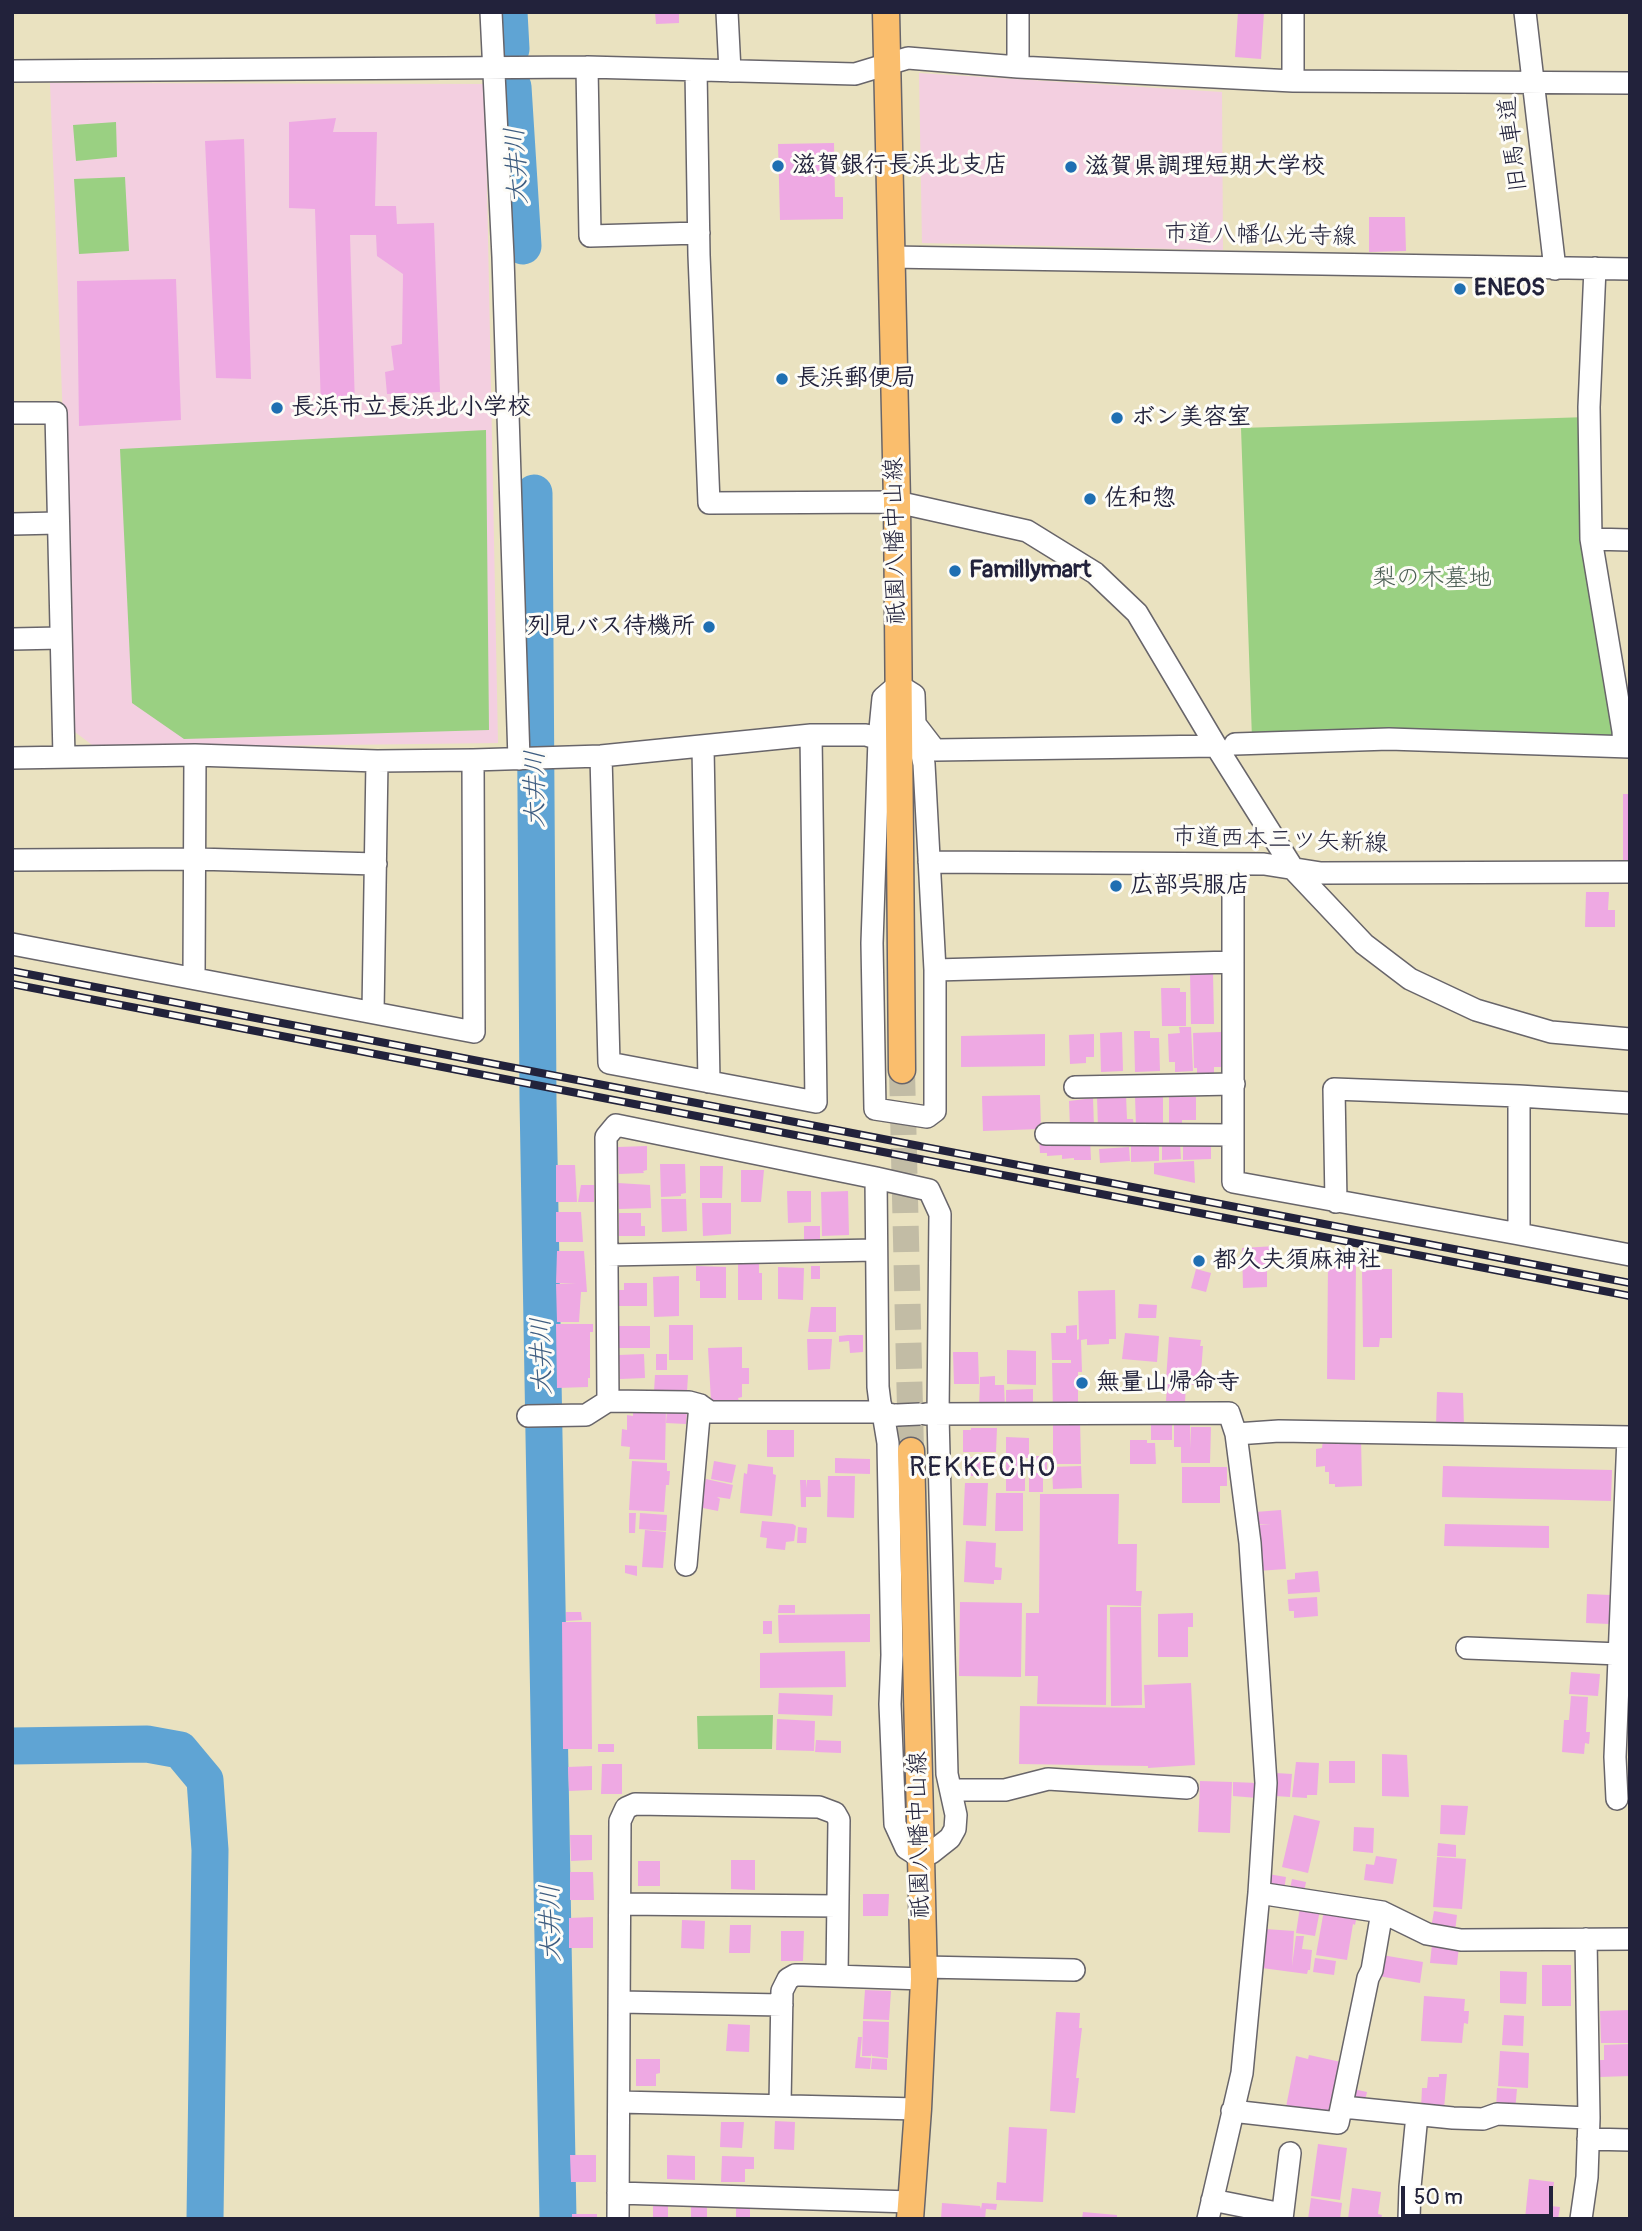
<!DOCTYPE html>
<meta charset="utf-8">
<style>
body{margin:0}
#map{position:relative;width:1642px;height:2231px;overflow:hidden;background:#eae2c0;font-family:Pangolin,sans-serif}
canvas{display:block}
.frame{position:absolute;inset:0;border:14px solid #22223b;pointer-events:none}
.scale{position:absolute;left:1401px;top:2186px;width:152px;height:32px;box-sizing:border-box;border:4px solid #22223b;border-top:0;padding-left:9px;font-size:21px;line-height:24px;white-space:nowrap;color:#22223b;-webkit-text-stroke:5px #fdfcf7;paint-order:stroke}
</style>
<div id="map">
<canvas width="1642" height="2231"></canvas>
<div class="frame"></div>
<div class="scale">50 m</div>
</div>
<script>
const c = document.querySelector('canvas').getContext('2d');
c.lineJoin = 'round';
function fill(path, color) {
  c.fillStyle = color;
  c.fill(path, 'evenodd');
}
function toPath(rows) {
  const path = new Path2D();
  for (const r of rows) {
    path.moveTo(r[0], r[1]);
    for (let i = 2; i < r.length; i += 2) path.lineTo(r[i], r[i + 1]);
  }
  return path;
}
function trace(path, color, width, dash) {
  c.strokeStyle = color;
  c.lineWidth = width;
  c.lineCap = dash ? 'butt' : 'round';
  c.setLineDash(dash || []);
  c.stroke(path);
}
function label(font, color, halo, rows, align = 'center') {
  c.font = font + ' Pangolin,"Klee One",sans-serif';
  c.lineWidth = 6;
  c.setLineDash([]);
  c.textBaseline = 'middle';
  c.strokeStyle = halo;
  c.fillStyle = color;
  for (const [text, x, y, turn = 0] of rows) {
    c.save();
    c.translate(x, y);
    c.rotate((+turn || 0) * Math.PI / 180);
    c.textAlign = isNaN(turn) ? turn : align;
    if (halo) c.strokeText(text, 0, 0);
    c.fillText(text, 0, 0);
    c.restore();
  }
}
const built = toPath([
 [919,73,1222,92,1223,250,922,243],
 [50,83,485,84,498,743,96,748,75,732]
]);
const green = toPath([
 [116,122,117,157,76,161,73,125],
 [125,177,129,251,79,254,74,179],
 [1588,417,1620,744,1252,739,1241,428],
 [486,430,489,730,184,739,132,703,120,449],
 [773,1715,772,1749,698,1749,697,1716]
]);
const river = toPath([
 [509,12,511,49],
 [513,87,523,246],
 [534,493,538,1100,558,2219],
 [12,1746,147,1744,180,1750,205,1780,210,1850,205,2219]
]);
const building = toPath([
 [655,12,679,12,679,23,656,24],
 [1238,12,1264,12,1261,59,1235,57],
 [336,118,333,132,377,132,375,206,396,206,397,224,434,223,440,392,387,394,385,372,394,370,391,346,402,344,403,274,377,256,376,235,350,235,355,407,321,409,315,209,289,208,289,122],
 [244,139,251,379,216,378,205,141],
 [834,143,835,197,843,197,843,219,780,220,778,144],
 [1369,217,1405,217,1406,251,1369,252],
 [176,279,181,420,79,426,77,281],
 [1623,794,1630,794,1630,862,1623,862],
 [1586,892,1609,892,1608,910,1615,910,1615,927,1585,927],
 [1190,972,1213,972,1214,1024,1191,1024],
 [1161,988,1180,988,1180,992,1186,992,1186,1026,1162,1026],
 [1179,1027,1191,1027,1193,1071,1175,1072,1175,1062,1169,1062,1168,1034,1180,1033],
 [1134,1031,1150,1031,1150,1038,1159,1038,1160,1071,1135,1072],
 [1122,1032,1123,1071,1101,1072,1100,1033],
 [1221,1032,1222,1067,1214,1067,1214,1075,1197,1075,1197,1068,1194,1068,1193,1033],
 [1045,1034,1045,1066,961,1067,961,1036],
 [1094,1034,1094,1057,1086,1057,1086,1063,1070,1064,1069,1035],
 [1040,1095,1041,1129,983,1131,982,1096],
 [1126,1095,1127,1119,1133,1119,1134,1127,1098,1128,1097,1096],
 [1135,1096,1163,1096,1163,1127,1136,1127],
 [1169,1097,1196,1097,1196,1120,1182,1120,1182,1125,1169,1125],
 [1093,1098,1094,1127,1070,1128,1069,1101],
 [1039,1138,1090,1138,1091,1160,1074,1160,1074,1158,1062,1159,1062,1155,1047,1156,1047,1153,1040,1153],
 [1159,1143,1159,1161,1131,1162,1131,1144],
 [1180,1143,1181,1159,1162,1160,1162,1144],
 [1211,1145,1211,1159,1183,1160,1183,1146],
 [647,1146,647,1170,643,1171,644,1173,619,1174,618,1147],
 [1129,1147,1130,1161,1100,1163,1099,1149],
 [1194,1161,1195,1183,1154,1174,1154,1163],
 [660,1164,685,1164,686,1193,681,1194,681,1196,661,1197],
 [556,1165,575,1165,577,1202,556,1202],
 [700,1166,723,1166,722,1198,700,1198],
 [741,1170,764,1170,761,1202,741,1202],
 [618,1183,650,1185,651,1208,619,1209],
 [581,1185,594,1185,594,1202,578,1202],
 [787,1191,811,1191,811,1222,788,1223],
 [848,1191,849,1235,822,1236,821,1192],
 [661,1199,686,1199,687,1231,662,1232],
 [702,1203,731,1203,731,1234,703,1236],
 [556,1212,581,1212,583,1242,556,1242],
 [619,1213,641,1213,641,1226,645,1226,645,1236,619,1236],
 [804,1226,820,1226,820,1240,804,1240],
 [1276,1246,1276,1266,1267,1266,1267,1287,1243,1288,1242,1248],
 [557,1251,584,1251,587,1292,581,1292,579,1322,557,1322,556,1284,576,1283,556,1283],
 [1328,1261,1356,1261,1355,1380,1327,1379],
 [738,1264,759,1264,759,1273,762,1273,762,1300,738,1300],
 [696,1266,726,1267,726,1298,700,1298,700,1281,696,1281],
 [811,1266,820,1266,820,1279,811,1279],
 [778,1267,804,1268,803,1300,778,1299],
 [1196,1269,1211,1273,1206,1292,1191,1288],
 [1362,1269,1392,1269,1392,1338,1380,1338,1379,1347,1363,1347],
 [679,1276,679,1316,654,1317,653,1277],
 [624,1283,647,1283,647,1306,615,1306,615,1290,624,1290],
 [1115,1290,1116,1339,1109,1339,1109,1344,1087,1345,1087,1339,1081,1340,1082,1372,1078,1372,1078,1411,1053,1411,1052,1363,1071,1363,1071,1360,1052,1360,1051,1333,1066,1333,1066,1326,1077,1325,1077,1340,1079,1339,1078,1291],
 [1139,1304,1157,1305,1156,1318,1138,1318],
 [811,1307,836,1307,836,1332,808,1332],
 [556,1324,593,1324,593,1332,590,1332,590,1378,588,1378,588,1387,557,1388],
 [669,1325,693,1325,693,1360,669,1360],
 [619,1326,650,1326,650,1348,619,1348],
 [1125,1333,1159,1336,1157,1362,1122,1359],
 [848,1335,863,1335,863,1352,850,1353,849,1341,839,1342,839,1336],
 [1169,1337,1201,1340,1200,1346,1203,1346,1200,1386,1166,1380],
 [807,1339,832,1339,830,1369,808,1370],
 [742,1347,742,1368,749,1368,749,1384,742,1384,742,1397,738,1398,739,1401,711,1401,708,1348],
 [1007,1350,1036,1351,1036,1385,1007,1384],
 [953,1352,978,1352,979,1384,954,1384],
 [644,1354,645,1378,620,1379,619,1355],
 [656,1354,667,1354,667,1370,656,1370],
 [655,1375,688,1375,687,1392,654,1392],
 [995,1376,995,1385,1004,1385,1005,1406,979,1410,980,1377],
 [1167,1384,1186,1385,1185,1402,1166,1401],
 [1033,1389,1033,1408,1006,1409,1006,1390],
 [1437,1392,1463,1393,1464,1426,1436,1426],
 [647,1409,666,1410,665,1460,629,1459,630,1447,621,1446,622,1429,627,1430,627,1415,633,1416,633,1412,647,1413],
 [667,1411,687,1412,686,1424,666,1423],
 [1174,1417,1190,1417,1190,1448,1191,1427,1211,1427,1210,1463,1181,1463,1181,1447,1174,1447],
 [1151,1419,1172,1419,1172,1440,1151,1440],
 [1053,1420,1080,1420,1081,1464,1053,1464],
 [971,1428,997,1428,996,1452,963,1452,963,1430,971,1430],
 [767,1430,794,1430,794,1457,767,1457],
 [1006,1437,1029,1438,1029,1458,1025,1458,1025,1491,1006,1491],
 [1361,1439,1362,1486,1335,1487,1335,1484,1329,1484,1329,1472,1325,1472,1325,1466,1316,1467,1316,1449,1322,1448,1323,1440],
 [1130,1440,1147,1440,1147,1443,1155,1443,1156,1464,1130,1464],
 [1030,1456,1047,1456,1047,1470,1030,1470],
 [970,1457,996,1457,996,1476,970,1476],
 [835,1458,870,1459,870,1474,835,1473],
 [632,1461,667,1463,667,1471,670,1471,669,1485,666,1485,664,1512,629,1510],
 [714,1461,736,1465,732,1483,711,1479],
 [748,1464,773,1467,773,1474,776,1475,772,1516,740,1513,744,1473,747,1474],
 [1081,1466,1082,1488,1053,1489,1052,1467],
 [1443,1466,1612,1470,1611,1501,1442,1497],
 [1182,1467,1227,1467,1227,1486,1220,1486,1220,1503,1182,1503],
 [1029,1473,1043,1473,1043,1492,1029,1492],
 [828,1476,855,1476,854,1518,827,1517],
 [706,1479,733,1485,730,1499,717,1497,720,1499,718,1511,693,1506,698,1486,704,1487],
 [800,1480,806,1480,806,1488,807,1480,820,1480,821,1497,806,1497,806,1507,801,1507],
 [965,1483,988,1483,986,1526,963,1525],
 [996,1493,1023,1493,1023,1531,995,1531],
 [1040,1494,1119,1494,1118,1544,1137,1544,1136,1591,1142,1591,1141,1606,1107,1605,1106,1705,1037,1704,1038,1676,1025,1676,1026,1613,1039,1613],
 [1281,1510,1286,1569,1258,1571,1254,1525,1271,1524,1256,1524,1255,1512],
 [629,1513,636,1513,635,1533,629,1533],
 [640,1513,667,1515,666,1531,639,1529],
 [762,1521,793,1524,796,1526,794,1541,786,1542,785,1550,766,1548,767,1538,760,1537],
 [1445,1524,1549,1526,1549,1548,1444,1546],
 [798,1527,807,1528,806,1543,797,1543],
 [645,1530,666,1532,663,1568,642,1567],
 [966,1541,996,1543,995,1567,1002,1568,1001,1580,994,1580,994,1584,964,1582],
 [625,1565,637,1566,637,1576,625,1573],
 [1318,1571,1320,1592,1288,1594,1287,1580,1295,1579,1295,1573],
 [1587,1594,1610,1595,1609,1624,1586,1623],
 [1317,1597,1318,1616,1294,1618,1294,1611,1289,1611,1288,1599],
 [960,1602,1022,1603,1021,1677,959,1676],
 [779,1605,795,1605,795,1613,778,1613],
 [1110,1607,1141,1607,1142,1705,1111,1706],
 [566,1612,581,1612,582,1620,566,1621],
 [1193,1613,1193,1627,1188,1627,1188,1657,1158,1657,1158,1614],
 [870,1614,870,1642,779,1643,778,1615],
 [763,1621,772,1621,772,1634,763,1634],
 [562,1622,591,1622,592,1749,563,1749],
 [845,1651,846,1687,760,1688,760,1653],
 [1571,1672,1600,1674,1598,1696,1569,1694],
 [1191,1683,1195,1765,1148,1768,1148,1766,1019,1764,1020,1706,1145,1708,1144,1685],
 [779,1693,833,1695,832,1716,778,1714],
 [1571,1696,1588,1697,1586,1732,1590,1732,1589,1744,1585,1743,1584,1754,1562,1752,1564,1720,1569,1720],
 [777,1719,815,1721,814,1751,776,1750],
 [816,1740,841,1741,841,1753,815,1752],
 [598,1744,614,1744,614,1752,598,1752],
 [1382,1754,1407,1755,1409,1797,1382,1796],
 [1329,1761,1355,1761,1355,1783,1329,1783],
 [1296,1762,1319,1763,1317,1795,1307,1795,1307,1798,1292,1797],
 [602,1764,622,1764,622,1794,601,1794],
 [592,1766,592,1790,569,1791,568,1767],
 [1276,1773,1292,1774,1290,1797,1275,1796],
 [1200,1781,1232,1782,1230,1833,1198,1832],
 [1233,1782,1257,1783,1257,1798,1233,1796],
 [1441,1805,1468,1806,1465,1835,1440,1834],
 [1294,1815,1320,1821,1308,1873,1282,1867],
 [1354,1827,1374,1828,1373,1853,1353,1851],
 [570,1835,592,1835,592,1860,571,1861],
 [1438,1843,1456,1845,1456,1857,1437,1856],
 [1376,1856,1397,1859,1393,1884,1364,1880,1366,1864,1374,1865],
 [1437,1857,1466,1859,1462,1909,1433,1907],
 [731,1860,755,1860,755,1890,731,1889],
 [638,1861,660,1861,660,1886,638,1886],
 [570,1872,593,1872,594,1900,570,1900],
 [1268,1874,1286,1877,1284,1891,1266,1888],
 [1292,1879,1306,1882,1304,1892,1290,1889],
 [863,1894,889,1894,888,1916,863,1916],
 [1300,1907,1320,1910,1315,1936,1296,1933],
 [1324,1910,1357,1915,1355,1925,1353,1924,1347,1960,1316,1955],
 [1434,1911,1457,1915,1455,1932,1431,1928],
 [593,1917,593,1948,569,1948,569,1918],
 [682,1920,705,1921,704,1949,681,1948],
 [730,1925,751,1925,750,1953,729,1953],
 [1265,1929,1294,1931,1292,1966,1296,1936,1304,1936,1302,1949,1312,1950,1310,1970,1308,1970,1307,1974,1262,1968],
 [781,1931,804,1931,803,1961,781,1961],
 [1432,1944,1459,1946,1457,1965,1430,1963],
 [1382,1955,1423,1962,1420,1983,1378,1976],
 [1315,1958,1336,1961,1334,1975,1313,1972],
 [1542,1965,1571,1965,1571,2006,1542,2006],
 [1500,1971,1527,1972,1526,2004,1500,2003],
 [865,1990,891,1991,889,2020,863,2019],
 [1424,1996,1465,1999,1464,2011,1469,2011,1468,2024,1464,2023,1462,2043,1421,2041],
 [1630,2010,1630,2043,1601,2043,1600,2011],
 [1056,2012,1080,2013,1079,2028,1082,2028,1076,2078,1079,2078,1075,2113,1050,2111],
 [1504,2015,1524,2016,1523,2046,1502,2045],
 [863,2021,889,2022,888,2058,872,2056,872,2053,871,2056,862,2056],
 [728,2024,750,2025,749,2052,726,2051],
 [858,2037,862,2037,860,2057,871,2058,870,2069,855,2068],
 [1630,2044,1630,2076,1600,2077,1599,2060,1604,2060,1604,2045],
 [1500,2051,1529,2053,1528,2088,1498,2086],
 [1309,2055,1341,2062,1327,2117,1286,2107,1296,2056,1308,2059],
 [872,2058,887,2059,887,2070,871,2069],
 [636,2059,660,2059,660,2073,656,2074,656,2086,636,2086],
 [1439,2074,1447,2074,1444,2109,1421,2108,1422,2088,1427,2088,1428,2077,1439,2077],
 [1497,2088,1517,2089,1515,2111,1496,2110],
 [1353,2089,1367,2092,1364,2105,1350,2102],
 [775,2121,795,2122,794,2150,774,2149],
 [721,2122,744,2122,742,2148,720,2147],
 [1009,2127,1047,2129,1043,2202,996,2200,997,2182,1006,2183],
 [1318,2144,1347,2148,1340,2200,1311,2196],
 [570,2155,596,2155,596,2182,571,2182],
 [667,2155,695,2156,695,2180,667,2179],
 [722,2156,754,2157,754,2169,745,2169,745,2182,721,2182],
 [1529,2179,1554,2182,1551,2206,1560,2207,1558,2219,1525,2219],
 [1352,2188,1381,2192,1378,2214,1382,2215,1381,2219,1348,2219],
 [1311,2198,1342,2203,1340,2219,1308,2219],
 [942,2203,980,2206,981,2209,982,2203,997,2204,996,2210,986,2209,985,2219,941,2219],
 [653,2205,668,2206,668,2219,653,2219],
 [691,2205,707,2206,707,2219,691,2219],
 [736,2208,750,2208,750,2219,736,2219],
 [1083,2212,1117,2215,1117,2219,1082,2219],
 [572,2214,597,2214,597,2219,572,2219]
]);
const majorTunnel = toPath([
 [902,1070,911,1451]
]);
const minor = toPath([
 [491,12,503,257,519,759],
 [727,12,730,71],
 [1018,12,1018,67],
 [1525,12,1555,269],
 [587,67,590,236,699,233],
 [696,70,699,255,709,503,897,502,1027,531,1095,573,1137,613,1216,746,1294,870,1364,944,1410,979,1476,1010,1551,1032,1630,1039],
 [12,71,587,67,855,74,908,58,1018,67,1293,81,1630,83],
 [1293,81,1293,12],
 [890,257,1630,269],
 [1595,268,1589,407,1591,539,1623,731,1624,747],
 [12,413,56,413,64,757],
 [12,524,58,523],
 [1591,539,1630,540],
 [12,639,61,638],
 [879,739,872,943,875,1109,927,1117,935,1111,935,970,924,764,917,732],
 [1235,744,1389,739,1630,747],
 [703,747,709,1082],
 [601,756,609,1063,816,1102,811,735],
 [12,758,195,755,377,761,473,760,601,756,811,735,866,735,879,739,883,698,898,685,914,695,915,724,935,750,1216,746],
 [12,860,196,859,376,864],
 [929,862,1264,864,1321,873,1630,872],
 [1233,864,1233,1182,1519,1234,1519,1096],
 [12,944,474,1032,473,760],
 [935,970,1233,962],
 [194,978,195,755],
 [373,1012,377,761],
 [1075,1087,1234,1084],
 [1046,1134,1233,1135],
 [876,1178,878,1387,880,1403,883,1413,888,1443,892,1655,890,1704,895,1824,906,1848,914,1853,921,1854,931,1853,950,1838,955,1829,956,1815,947,1774,938,1415,940,1214,929,1190,876,1178,616,1125,606,1137,608,1401,689,1402,700,1405,710,1412,874,1412,883,1413,894,1415,897,1415],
 [1336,1202,1334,1089,1519,1096,1630,1103],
 [1519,1234,1630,1255],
 [607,1255,876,1250],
 [926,1414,1229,1413,1236,1434,1279,1431,1630,1437],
 [528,1416,586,1415,608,1401],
 [686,1565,700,1405],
 [1467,1648,1620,1654],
 [952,1790,1005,1790,1048,1779,1187,1788],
 [1617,1799,1615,1757,1628,1437],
 [1259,1893,1382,1912,1427,1934,1461,1940,1630,1939],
 [620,1904,837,1906],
 [923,1967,1074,1970],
 [620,2002,782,2005],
 [619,2102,918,2109],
 [780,2104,782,1991,788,1979,795,1975,803,1975,924,1979],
 [1343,2107,1453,2118,1483,2119,1497,2114,1589,2118],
 [1232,2111,1338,2123,1368,1978,1372,1970,1382,1912],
 [1588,2139,1630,2140],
 [618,2193,911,2202],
 [1212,2200,1282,2214],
 [618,2219,620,1821,626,1808,635,1804,819,1807,835,1813,839,1820,837,1975],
 [1208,2219,1242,2073,1259,1893,1266,1783,1250,1543,1236,1434],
 [1282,2219,1290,2153],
 [1409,2219,1410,2187,1417,2115],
 [1581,2219,1587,2177,1589,2118,1586,1939]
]);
const major = toPath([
 [886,12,897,502,902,1070],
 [910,2219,918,2109,924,1979,911,1451]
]);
const rail = toPath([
 [12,971,1630,1283],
 [12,984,1630,1296]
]);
const minorBridge = toPath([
 [897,1415,920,1414]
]);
const markers = [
 [778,166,7,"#1f6fb2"],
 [1071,167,7,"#1f6fb2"],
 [1460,289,7,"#1f6fb2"],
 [782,379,7,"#1f6fb2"],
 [277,408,7,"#1f6fb2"],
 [1117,418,7,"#1f6fb2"],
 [1090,499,7,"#1f6fb2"],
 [955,571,7,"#1f6fb2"],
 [709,627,7,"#1f6fb2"],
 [1116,886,7,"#1f6fb2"],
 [1199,1261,7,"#1f6fb2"],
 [1082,1383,7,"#1f6fb2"]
];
const streetNames = [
 ["旧馬車道",1514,144,-97],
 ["市道八幡仏光寺線",1260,236,1],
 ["祇園八幡中山線",896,541,-91],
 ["市道西本三ツ矢新線",1280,841,2],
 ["祇園八幡中山線",920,1835,-91]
];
const poiNames = [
 ["滋賀銀行長浜北支店",792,166],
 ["滋賀県調理短期大学校",1085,167],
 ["ENEOS",1474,289],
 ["長浜郵便局",796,379],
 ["長浜市立長浜北小学校",291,408],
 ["ボン美容室",1131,418],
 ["佐和惣",1104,499],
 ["Famillymart",969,571],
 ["列見バス待機所",695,627,"right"],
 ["広部呉服店",1130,886],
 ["都久夫須麻神社",1213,1261],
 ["無量山帰命寺",1096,1383]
];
const parkNames = [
 ["梨の木墓地",1432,579]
];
const waterNames = [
 ["大井川",518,166,-93],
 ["大井川",536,789,-90],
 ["大井川",543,1356,-91],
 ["大井川",552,1923,-91]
];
const quarterNames = [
 ["REKKECHO",983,1469]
];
fill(built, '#f3cfe0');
fill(green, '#9ad082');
trace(river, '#5fa4d4', 37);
fill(building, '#eea9e3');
trace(majorTunnel, '#c2bca5', 26, [26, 13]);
trace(minor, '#68656a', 24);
trace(major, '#68656a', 29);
trace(minor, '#fff', 21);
trace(major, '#fabe6d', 26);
trace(rail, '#22223b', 8);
trace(rail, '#fdfcf7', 5, [16]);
trace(minorBridge, '#68656a', 24, []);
trace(minorBridge, '#fff', 21);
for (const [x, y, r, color] of markers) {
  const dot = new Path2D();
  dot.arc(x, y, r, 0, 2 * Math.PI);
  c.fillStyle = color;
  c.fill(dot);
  trace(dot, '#fdfcf7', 2.5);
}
label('24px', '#22223b', '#fdfcf7', streetNames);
label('bold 24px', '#22223b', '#fdfcf7', poiNames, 'left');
label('24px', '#4c5f54', '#fdfcf7', parkNames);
label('italic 26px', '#3d5c80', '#fdfcf7', waterNames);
c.letterSpacing = '2px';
label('28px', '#22223b', '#fdfcf7', quarterNames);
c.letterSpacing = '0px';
</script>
